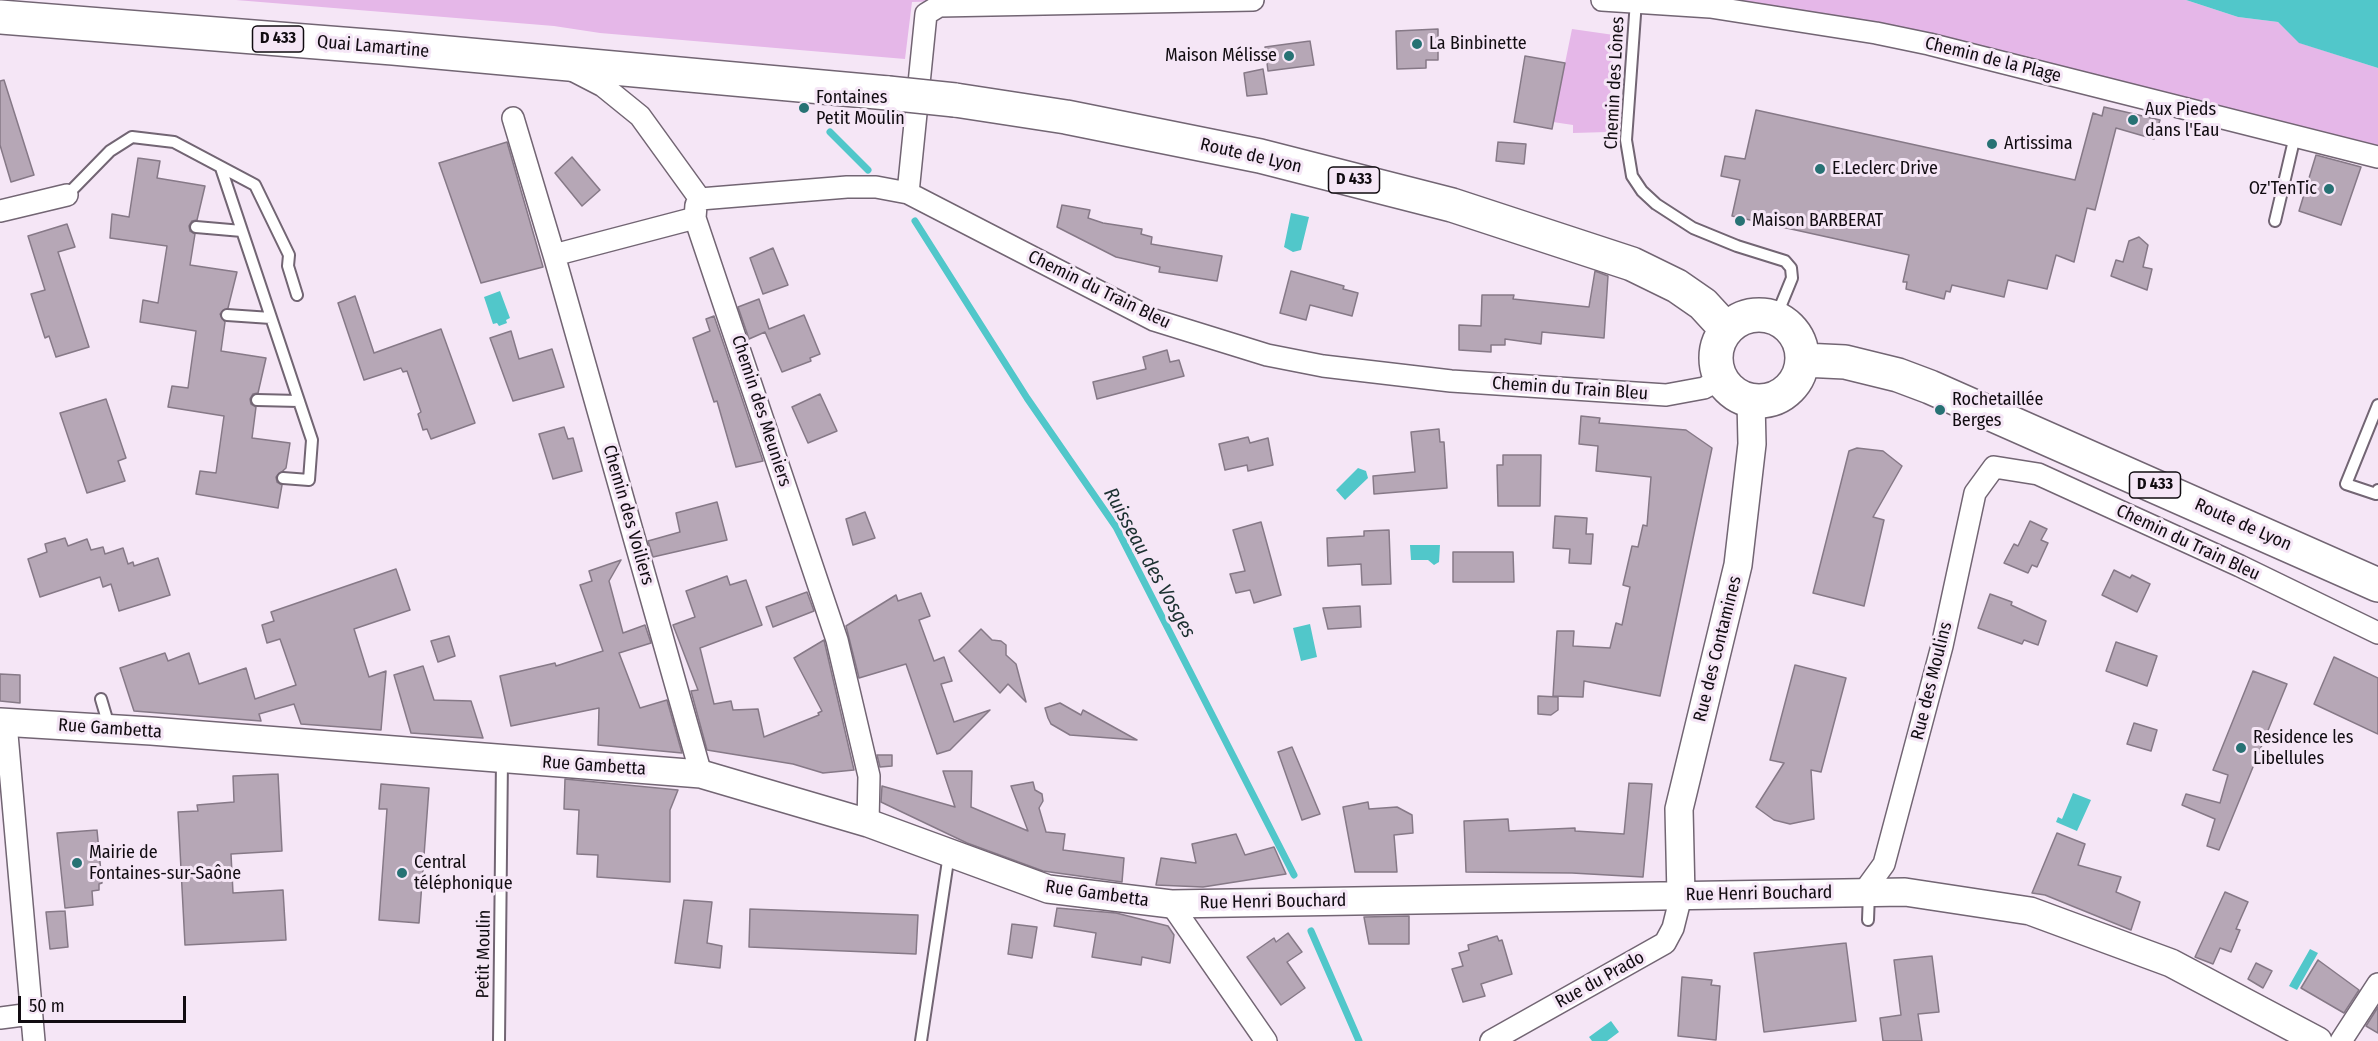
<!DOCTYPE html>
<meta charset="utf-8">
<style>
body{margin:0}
#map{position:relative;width:2378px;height:1041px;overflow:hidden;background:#f5e6f6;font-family:"Fira Sans Condensed",sans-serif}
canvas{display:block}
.scale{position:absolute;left:18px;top:996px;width:168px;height:27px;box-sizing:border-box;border:3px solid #110c11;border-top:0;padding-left:8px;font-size:18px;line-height:21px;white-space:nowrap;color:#110c11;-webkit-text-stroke:4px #f5e6f6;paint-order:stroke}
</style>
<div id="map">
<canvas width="2378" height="1041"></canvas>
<div class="scale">50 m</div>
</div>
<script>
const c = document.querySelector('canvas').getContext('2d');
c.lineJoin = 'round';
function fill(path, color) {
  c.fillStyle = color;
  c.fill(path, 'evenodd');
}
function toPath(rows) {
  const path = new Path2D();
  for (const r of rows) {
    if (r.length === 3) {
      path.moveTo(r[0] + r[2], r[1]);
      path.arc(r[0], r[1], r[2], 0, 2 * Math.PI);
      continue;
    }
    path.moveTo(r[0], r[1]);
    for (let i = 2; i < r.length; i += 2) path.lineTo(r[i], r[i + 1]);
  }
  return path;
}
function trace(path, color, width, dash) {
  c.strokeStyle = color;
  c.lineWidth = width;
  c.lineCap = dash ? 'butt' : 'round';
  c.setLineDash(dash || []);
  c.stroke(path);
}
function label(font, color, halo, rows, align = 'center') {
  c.font = font + ' "Fira Sans Condensed",sans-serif';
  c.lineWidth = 6;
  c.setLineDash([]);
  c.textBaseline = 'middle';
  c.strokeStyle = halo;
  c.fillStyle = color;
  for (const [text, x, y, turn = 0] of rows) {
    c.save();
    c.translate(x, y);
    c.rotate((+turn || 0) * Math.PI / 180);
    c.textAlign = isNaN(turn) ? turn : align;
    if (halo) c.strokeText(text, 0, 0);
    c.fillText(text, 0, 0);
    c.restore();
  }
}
const green = toPath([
 [236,0,976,0,912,2,905,59,600,33,554,26],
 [1686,0,2186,0,2238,17,2278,22,2300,43,2378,68,2378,151],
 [1572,29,1614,35,1608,132,1573,133,1573,125,1553,122]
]);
const water = toPath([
 [2186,0,2378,0,2378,68,2299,43,2278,22,2238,17],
 [1291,213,1309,217,1301,250,1293,252,1284,247],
 [500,291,510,318,506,320,507,323,499,326,497,323,493,324,484,297],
 [1358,468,1366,471,1368,478,1345,500,1336,490],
 [1410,545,1440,545,1439,562,1434,565,1428,560,1411,560],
 [1310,624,1317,657,1301,661,1293,628],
 [2073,793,2091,800,2077,831,2056,822,2058,817,2062,819],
 [2310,949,2318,953,2297,990,2289,986],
 [1611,1021,1619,1032,1607,1041,1592,1041,1589,1037]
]);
const stream = toPath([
 [830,132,868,170],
 [915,221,1027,398,1116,527,1294,875],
 [1311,931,1359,1041]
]);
const building = toPath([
 [1438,29,1438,60,1426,60,1426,68,1397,69,1396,31,1438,29],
 [1310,41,1314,65,1268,71,1265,47,1310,41],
 [1525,56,1565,63,1552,129,1514,122,1525,56],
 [1263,69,1267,94,1247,96,1244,73,1263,69],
 [4,80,34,175,11,182,0,145,0,81,4,80],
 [2104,107,2160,120,2154,139,2116,128,2095,210,2087,208,2074,262,2056,255,2047,289,2008,280,2004,297,1952,285,1950,292,1946,291,1944,299,1906,289,1907,282,1903,282,1909,255,1732,216,1740,180,1721,176,1725,156,1745,159,1756,110,2075,180,2093,113,2102,116,2104,107],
 [507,142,543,267,481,283,439,163,507,142],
 [1498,142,1526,144,1524,164,1496,161,1498,142],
 [2316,155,2361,167,2341,225,2299,211,2316,155],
 [572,157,600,190,582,206,555,173,572,157],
 [138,158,160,161,157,178,205,186,197,220,192,221,189,226,190,231,195,234,190,265,237,272,228,308,220,314,225,322,221,351,266,358,258,393,253,394,250,399,251,404,256,407,252,438,290,443,286,468,276,477,277,482,282,485,278,508,196,494,200,471,216,473,224,416,168,407,172,386,188,388,196,331,140,322,143,300,158,303,167,246,110,238,112,214,129,217,138,158],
 [1062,205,1090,210,1088,218,1103,223,1142,229,1141,234,1152,237,1151,244,1222,256,1217,281,1159,272,1160,267,1116,257,1057,227,1062,205],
 [67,224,75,247,58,252,89,347,56,357,49,336,45,338,31,294,45,290,28,236,67,224],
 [2139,237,2148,245,2143,267,2152,269,2147,290,2111,276,2116,260,2123,262,2129,241,2139,237],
 [773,248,788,285,763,294,750,258,773,248],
 [1291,271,1344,286,1343,289,1358,293,1352,316,1310,305,1306,320,1280,313,1291,271],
 [1595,271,1608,276,1604,338,1542,332,1541,344,1505,339,1505,345,1491,345,1491,352,1459,350,1459,325,1481,326,1482,295,1514,295,1513,299,1589,307,1595,271],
 [355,296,374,353,441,329,475,423,431,439,427,429,423,430,418,414,421,412,407,371,403,372,401,368,364,380,338,303,355,296],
 [759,299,769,329,804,315,820,354,810,358,811,361,782,372,765,332,749,339,738,307,759,299],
 [714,316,725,348,763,461,736,467,717,401,714,402,693,338,710,331,706,319,714,316],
 [511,331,519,359,552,349,564,387,513,401,490,338,511,331],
 [1167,350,1170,362,1179,360,1184,376,1097,399,1093,382,1146,369,1143,357,1167,350],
 [820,394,837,431,808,443,792,407,820,394],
 [106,399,126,458,118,461,125,481,87,493,60,413,106,399],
 [1581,416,1600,418,1599,423,1686,430,1712,448,1660,696,1584,681,1583,697,1553,696,1557,631,1574,631,1573,646,1610,648,1616,623,1622,625,1630,587,1623,585,1632,546,1638,547,1643,525,1647,526,1651,477,1596,471,1598,446,1579,444,1581,416],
 [564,427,568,439,573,438,582,471,553,479,539,434,564,427],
 [1439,429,1440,442,1444,442,1447,488,1374,494,1373,476,1415,472,1411,432,1439,429],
 [1248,437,1250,443,1268,438,1273,465,1248,471,1247,465,1225,470,1219,444,1248,437],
 [1857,448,1883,451,1902,466,1873,517,1884,520,1864,606,1813,593,1849,451,1857,448],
 [1503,455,1541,455,1540,506,1498,506,1497,465,1503,465,1503,455],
 [717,502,727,540,653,557,648,541,680,532,676,513,717,502],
 [865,512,875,538,853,545,846,519,865,512],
 [1555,516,1587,518,1586,534,1593,534,1591,564,1569,563,1570,549,1553,548,1555,516],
 [2030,521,2047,529,2041,540,2048,543,2037,567,2032,565,2028,573,2004,563,2014,544,2018,546,2030,521],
 [1261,522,1281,595,1254,603,1250,590,1236,593,1230,574,1245,571,1233,530,1261,522],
 [1389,530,1391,584,1362,585,1361,564,1328,566,1327,538,1364,536,1364,531,1389,530],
 [65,538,68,546,87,539,91,550,103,547,105,554,123,548,128,564,133,562,134,566,158,558,170,595,119,611,111,584,103,587,100,577,40,597,28,559,47,552,45,544,65,538],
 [1453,552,1513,552,1514,582,1453,582,1453,552],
 [621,560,609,581,623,633,645,625,651,643,619,653,640,708,667,700,682,753,598,745,599,708,511,726,500,676,555,663,556,666,603,651,580,585,592,581,589,571,621,560],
 [396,569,410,610,354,629,369,677,386,671,381,730,301,724,294,704,259,714,261,721,134,711,120,668,165,653,168,661,189,653,199,684,246,668,255,699,296,685,280,639,267,643,262,625,274,621,271,612,396,569],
 [2114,570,2130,578,2132,575,2150,584,2137,612,2102,595,2114,570],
 [727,576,730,585,746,580,762,625,700,648,714,704,731,701,733,710,758,709,764,737,819,715,818,713,822,711,794,658,824,640,854,770,823,773,793,764,707,750,691,691,698,690,673,625,695,617,686,591,727,576],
 [807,592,814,611,773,627,766,607,807,592],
 [921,593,930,616,919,620,934,661,944,657,952,681,941,684,954,722,990,710,950,750,937,754,906,664,859,678,846,626,896,595,898,601,921,593],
 [1990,594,2012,602,2011,605,2046,621,2038,645,2024,640,2022,644,1978,628,1990,594],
 [1360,606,1361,627,1328,629,1323,608,1360,606],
 [981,629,992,640,1001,641,1006,645,1006,655,1016,664,1026,702,1008,684,1000,693,959,651,981,629],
 [449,636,455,656,438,662,431,641,449,636],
 [2116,642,2157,656,2147,686,2106,671,2116,642],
 [2334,657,2378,678,2378,734,2314,704,2334,657],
 [1795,665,1846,678,1821,772,1811,770,1814,819,1790,824,1774,820,1756,807,1784,763,1770,760,1795,665],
 [423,666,434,700,471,701,483,738,411,733,394,675,423,666],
 [2253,671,2287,684,2219,850,2207,846,2215,819,2182,805,2186,794,2220,803,2228,775,2213,770,2253,671],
 [0,674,20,675,20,703,0,701,0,674],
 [1538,696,1558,697,1558,710,1551,715,1538,714,1538,696],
 [1060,703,1081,715,1083,710,1137,740,1070,735,1051,724,1048,718,1045,708,1060,703],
 [2134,723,2157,730,2151,751,2127,744,2134,723],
 [1292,747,1320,814,1302,820,1278,752,1292,747],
 [877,755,892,755,892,766,880,767,877,755],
 [943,771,972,771,971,807,1028,831,1011,786,1033,782,1035,790,1042,794,1043,801,1039,808,1046,832,1065,834,1063,850,1124,858,1122,882,1043,871,967,843,881,802,882,786,955,807,943,771],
 [278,774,282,851,231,854,233,893,283,890,286,940,185,945,178,812,198,811,197,805,234,802,233,776,278,774],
 [565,779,678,790,670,810,670,882,597,877,598,855,577,854,579,810,564,809,565,779],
 [1629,783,1652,784,1643,877,1572,873,1466,872,1464,821,1508,819,1509,831,1575,828,1575,831,1624,834,1629,783],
 [381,784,429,788,419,923,379,920,387,809,379,809,381,784],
 [1368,802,1369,809,1397,807,1412,815,1413,833,1394,835,1397,872,1355,872,1343,807,1368,802],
 [97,830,102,883,99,884,99,890,92,891,93,905,65,908,57,833,97,830],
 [2057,833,2085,844,2078,865,2121,877,2116,892,2140,902,2131,930,2045,895,2032,893,2057,833],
 [1236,834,1245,855,1274,847,1286,874,1203,887,1156,885,1161,858,1196,863,1192,844,1236,834],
 [2225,892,2248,902,2236,929,2240,930,2231,952,2220,948,2213,964,2195,957,2225,892],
 [684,900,712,902,707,943,722,946,720,968,675,963,684,900],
 [1057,908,1116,913,1168,926,1174,935,1170,963,1142,957,1141,965,1092,957,1096,933,1054,926,1057,908],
 [750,909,918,915,916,954,749,947,750,909],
 [65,911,68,947,50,949,46,912,65,911],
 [1409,916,1409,944,1369,944,1364,917,1409,916],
 [1012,924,1037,927,1032,958,1008,954,1012,924],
 [1288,933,1302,952,1287,962,1305,988,1281,1005,1247,957,1274,938,1276,942,1288,933],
 [1497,936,1499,941,1502,940,1512,974,1481,984,1485,996,1463,1002,1452,969,1463,966,1459,953,1469,950,1468,945,1497,936],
 [1846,943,1856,1021,1764,1032,1754,953,1846,943],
 [1932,956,1939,1012,1918,1014,1922,1041,1883,1041,1880,1018,1901,1015,1894,960,1932,956],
 [2318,960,2359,990,2344,1013,2301,988,2318,960],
 [2256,963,2272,971,2263,988,2248,979,2256,963],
 [1682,977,1712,980,1711,985,1720,986,1716,1040,1678,1036,1682,977],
 [2378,1007,2378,1033,2366,1026,2378,1007]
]);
const service = toPath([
 [1636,1,1626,140,1632,176,1642,191,1656,204,1693,228,1737,246,1785,261,1791,268,1792,278,1776,317],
 [221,168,312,440,309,480,283,478],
 [67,195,110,151,132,137,174,142,255,185,289,255,288,266,297,295],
 [2275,221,2295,136],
 [196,227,242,231],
 [227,315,271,318],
 [257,400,299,401],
 [2378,405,2346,484,2376,494,2378,490],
 [101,699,109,726],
 [1868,920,1869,893],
 [499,1041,502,759],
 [921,1041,949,854]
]);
const minor = toPath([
 [1602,0,1710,7,1876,33,1929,44,2378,157],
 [572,70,603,86,640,116,700,199],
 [513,118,554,255],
 [908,193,926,14,939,6,1253,0],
 [700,199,847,187,876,187,908,193,1154,320,1267,355,1323,366,1451,381,1666,395,1704,388,1721,379],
 [696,205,695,218,837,640,869,776,868,823],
 [0,211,67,195],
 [695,218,554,255,701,774],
 [6,723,34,1041],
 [1863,893,1884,864,1942,646,1975,493,1994,467,2038,474,2240,566,2378,633],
 [1171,904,1266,1041],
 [0,1018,31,1014],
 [1491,1041,1665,943,1673,928,1681,896],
 [2341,1041,2378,984]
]);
const tertiary = toPath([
 [0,722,151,731,701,774,868,823,1048,889,1171,904,1905,892,2030,911,2171,963,2318,1041],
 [1681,896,1679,809,1738,565,1752,444,1751,401]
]);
const primary = toPath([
 [0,17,393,48,888,93],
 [955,100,1066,117,1260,156,1452,205,1632,264,1677,286,1703,304,1726,329],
 [1759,358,43],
 [1803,360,1845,362,1898,375,1930,387,2378,585]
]);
const primaryBridge = toPath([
 [888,93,955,100]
]);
const markers = [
 [1417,44,6,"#277274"],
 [1289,56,6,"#277274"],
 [804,108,6,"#277274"],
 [2133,120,6,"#277274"],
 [1992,144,6,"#277274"],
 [1820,169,6,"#277274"],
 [2329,189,6,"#277274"],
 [1740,221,6,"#277274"],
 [1940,410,6,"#277274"],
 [2241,748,6,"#277274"],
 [77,863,6,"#277274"],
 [402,873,6,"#277274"]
];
const shields = [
 [278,39,51],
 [1354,180,51],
 [2155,485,51]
];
const shieldNames = [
 ["D 433",278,39],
 ["D 433",1354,180],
 ["D 433",2155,485]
];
const poiNames = [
 ["La Binbinette",1429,44],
 ["Maison Mélisse",1277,56,"right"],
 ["Fontaines",816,98],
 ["Petit Moulin",816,119],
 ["Aux Pieds",2145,110],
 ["dans l'Eau",2145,131],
 ["Artissima",2004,144],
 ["E.Leclerc Drive",1832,169],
 ["Oz'TenTic",2317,189,"right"],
 ["Maison BARBERAT",1752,221],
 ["Rochetaillée",1952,400],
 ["Berges",1952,421],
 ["Residence les",2253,738],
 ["Libellules",2253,759],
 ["Mairie de",89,853],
 ["Fontaines-sur-Saône",89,874],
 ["Central",414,863],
 ["téléphonique",414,884]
];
const streetNames = [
 ["Quai Lamartine",373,47,5],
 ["Chemin de la Plage",1993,60,14],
 ["Chemin des Lônes",1615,83,-87],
 ["Route de Lyon",1251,156,13],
 ["Chemin du Train Bleu",1099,290,26],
 ["Chemin du Train Bleu",1570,389,4],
 ["Chemin des Meuniers",761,411,72],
 ["Chemin des Voiliers",628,515,74],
 ["Route de Lyon",2243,525,24],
 ["Chemin du Train Bleu",2188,543,25],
 ["Rue des Contamines",1718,649,-76],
 ["Rue des Moulins",1932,681,-76],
 ["Rue Gambetta",110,729,4],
 ["Rue Gambetta",594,766,4],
 ["Rue Gambetta",1097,894,8],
 ["Rue Henri Bouchard",1759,894,-1],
 ["Rue Henri Bouchard",1273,902,-1],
 ["Petit Moulin",484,954,-89],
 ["Rue du Prado",1600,980,-29]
];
const waterNames = [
 ["Ruisseau des Vosges",1149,563,61]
];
fill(green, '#e5b7e8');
fill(water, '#51c7ca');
trace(stream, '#51c7ca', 7);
fill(building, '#b6a7b6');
trace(building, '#867987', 1.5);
trace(service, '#726573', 14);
trace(minor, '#726573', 24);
trace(tertiary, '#726573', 30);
trace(primary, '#726573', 36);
trace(service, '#fff', 10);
trace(minor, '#fff', 21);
trace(tertiary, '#fff', 27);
trace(primary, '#fff', 33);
trace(primaryBridge, '#726573', 36, []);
trace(primaryBridge, '#fff', 33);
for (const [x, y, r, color] of markers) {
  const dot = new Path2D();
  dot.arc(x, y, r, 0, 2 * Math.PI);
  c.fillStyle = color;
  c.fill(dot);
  trace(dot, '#f5e6f6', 2);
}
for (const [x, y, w] of shields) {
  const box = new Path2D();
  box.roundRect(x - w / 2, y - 13, w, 26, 4.5);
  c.fillStyle = '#f5e6f6';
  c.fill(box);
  trace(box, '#110c11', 1.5);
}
label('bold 16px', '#110c11', null, shieldNames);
label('18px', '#110c11', '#f5e6f6', poiNames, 'left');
label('18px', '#110c11', '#f5e6f6', streetNames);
label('italic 20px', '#1b3030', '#f5e6f6', waterNames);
</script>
